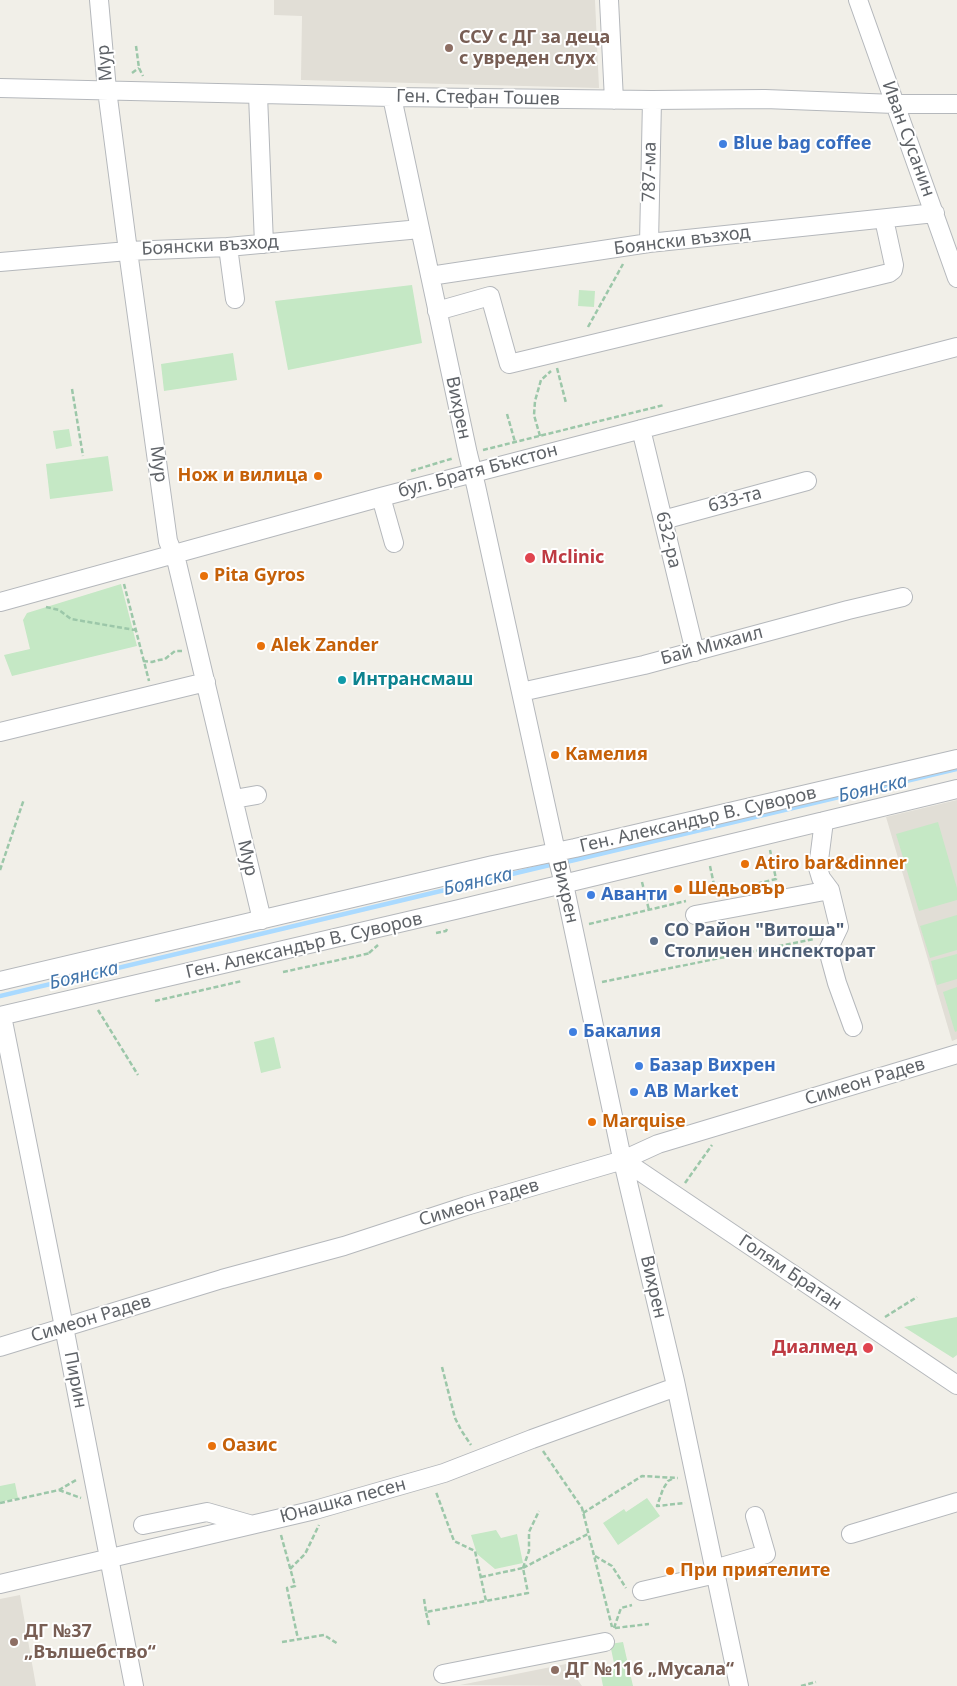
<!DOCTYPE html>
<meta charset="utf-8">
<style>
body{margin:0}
canvas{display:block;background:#f1efe8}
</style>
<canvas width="957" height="1686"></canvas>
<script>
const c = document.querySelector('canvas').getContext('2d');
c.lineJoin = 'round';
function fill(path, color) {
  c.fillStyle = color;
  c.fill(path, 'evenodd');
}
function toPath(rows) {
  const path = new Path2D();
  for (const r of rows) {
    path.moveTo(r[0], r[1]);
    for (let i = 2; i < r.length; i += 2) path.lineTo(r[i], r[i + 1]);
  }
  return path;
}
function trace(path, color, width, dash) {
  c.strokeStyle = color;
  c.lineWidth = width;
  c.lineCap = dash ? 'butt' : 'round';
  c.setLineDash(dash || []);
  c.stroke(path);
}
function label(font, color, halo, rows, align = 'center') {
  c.font = font + ' "Noto Sans",sans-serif';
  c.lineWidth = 4;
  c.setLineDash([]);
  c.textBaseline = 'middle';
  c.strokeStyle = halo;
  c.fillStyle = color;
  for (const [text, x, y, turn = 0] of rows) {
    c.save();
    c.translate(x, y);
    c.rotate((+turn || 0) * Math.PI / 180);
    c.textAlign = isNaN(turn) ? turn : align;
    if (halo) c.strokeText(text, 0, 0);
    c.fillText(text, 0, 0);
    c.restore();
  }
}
const education = toPath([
 [274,0,595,0,599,88,301,80,302,16,274,15],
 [957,800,957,1039,952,1041,886,817],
 [20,1595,36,1686,0,1686,0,1599],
 [566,1664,582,1686,460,1685,511,1675]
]);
const green = toPath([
 [412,285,422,343,288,370,275,301],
 [579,290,595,291,594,307,578,306],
 [233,353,237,380,164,391,161,364],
 [69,429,72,446,56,449,53,431],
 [108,456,113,491,50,499,46,464],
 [121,584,137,646,12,676,4,655,30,649,23,620,27,613],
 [938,822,957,888,957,900,919,911,896,834],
 [957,915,957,950,930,958,920,926],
 [957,954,957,979,937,985,931,961],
 [957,987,957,1031,955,1032,943,992],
 [274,1037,281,1068,261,1073,254,1042],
 [957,1317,957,1355,953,1358,904,1327],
 [15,1483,18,1498,0,1502,0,1486],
 [647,1498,660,1516,618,1545,603,1523,624,1509,626,1512],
 [496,1530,501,1538,517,1534,523,1563,495,1569,477,1554,471,1535],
 [623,1642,633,1686,603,1686,600,1671,615,1668,610,1644]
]);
const stream = toPath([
 [562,863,957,769],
 [0,996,554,864]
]);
const path = toPath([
 [136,46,139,68,143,76],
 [132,73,139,68],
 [588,327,623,264],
 [557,368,566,403],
 [72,389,83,456],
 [507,414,515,442],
 [540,436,534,415,535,401,541,380,551,371],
 [483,450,664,405],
 [411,471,454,458],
 [124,584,149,681],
 [46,607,59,610,71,619,135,630],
 [143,661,152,662,159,660,165,659,175,651,182,651],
 [710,866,716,894],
 [0,870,24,799],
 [642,882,649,910],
 [728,891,776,879,770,850],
 [589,924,686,901],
 [436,933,446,931,447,929],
 [369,953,378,945],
 [283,972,371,953],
 [602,982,814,939],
 [155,1001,242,981],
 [98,1010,138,1075],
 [685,1183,712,1145],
 [885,1317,917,1297],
 [442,1367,455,1418,461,1430,471,1445],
 [543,1451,582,1508,612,1627],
 [672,1479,668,1481,663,1489,657,1506,685,1503],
 [59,1490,81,1498],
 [0,1503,59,1490,78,1479],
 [583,1513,642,1476,678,1478],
 [281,1535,295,1586,287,1588,298,1639],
 [595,1556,612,1566,626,1588],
 [523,1568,588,1534],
 [523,1568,529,1551,529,1532,539,1511],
 [290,1569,305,1554,319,1525],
 [481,1577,523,1568,528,1593,486,1601],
 [424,1599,426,1612],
 [429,1625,426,1612,486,1601,475,1551,454,1541,436,1492],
 [614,1628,621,1608,632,1605],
 [615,1628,649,1624],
 [282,1642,324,1635,338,1644],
 [801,1686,816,1682]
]);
const minor = toPath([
 [99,0,107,90,128,251,168,541,177,563,262,920],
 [609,0,614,100],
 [858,0,957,278],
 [0,88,392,97,652,100,765,99,895,104,957,104],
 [258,95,264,244],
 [392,97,468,454,476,486,556,852,564,884,620,1149,675,1381,739,1686],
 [649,243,652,100],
 [228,247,235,299],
 [0,262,128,251,228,247,420,229],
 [430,276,649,243,935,213],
 [437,311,490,296,509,364,889,273,893,270,894,265,884,219],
 [641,429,695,652],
 [381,497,394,543],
 [663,520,807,481],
 [0,602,381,497,957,347],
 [521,692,644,665,848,610,903,597],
 [0,732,206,682],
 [234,799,257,795],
 [824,821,818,868,821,878,830,890,839,927,828,950,837,983,853,1027],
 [695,915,830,890],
 [0,981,493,865,575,848,957,759],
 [0,1016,455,910,957,789],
 [2,1016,65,1332,134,1686],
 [623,1160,957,1385],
 [0,1347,222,1279,344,1246,466,1206,623,1160,658,1144,957,1054],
 [143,1525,207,1512,249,1524],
 [851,1534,957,1502],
 [714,1569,766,1554,755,1516],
 [0,1584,315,1510,444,1473,532,1439,676,1387],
 [642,1591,716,1574],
 [443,1674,605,1642]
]);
const markers = [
 [449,48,5,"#8d6e63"],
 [723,144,5,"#3f7fe0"],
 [318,476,5,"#e8710a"],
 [530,558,6,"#e0444e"],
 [204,576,5,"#e8710a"],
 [261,646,5,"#e8710a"],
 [342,680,5,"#0f9aa8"],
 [555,755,5,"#e8710a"],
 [745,864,5,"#e8710a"],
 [678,889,5,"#e8710a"],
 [591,895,5,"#3f7fe0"],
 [654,941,5,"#5c6f8a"],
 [573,1032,5,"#3f7fe0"],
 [639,1066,5,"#3f7fe0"],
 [634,1092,5,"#3f7fe0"],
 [592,1122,5,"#e8710a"],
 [868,1348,6,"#e0444e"],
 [212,1446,5,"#e8710a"],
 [670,1571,5,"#e8710a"],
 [14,1642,5,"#8d6e63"],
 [555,1670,5,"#8d6e63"]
];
const educationNames = [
 ["ССУ с ДГ за деца",459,38],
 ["с увреден слух",459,59],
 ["ДГ №37",24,1632],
 ["„Вълшебство“",24,1653],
 ["ДГ №116 „Мусала“",565,1670]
];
const streetNames = [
 ["Мур",105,63,-95],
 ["Ген. Стефан Тошев",478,98,1],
 ["Иван Сусанин",908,139,70],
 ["787-ма",650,172,-89],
 ["Боянски възход",682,241,-7],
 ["Боянски възход",210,246,-3],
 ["Вихрен",458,408,78],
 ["Мур",158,464,82],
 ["бул. Братя Бъкстон",478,471,-15],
 ["633-та",735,500,-15],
 ["632-ра",668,540,76],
 ["Бай Михаил",712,646,-15],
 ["Ген. Александър В. Суворов",698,820,-13],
 ["Мур",247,858,77],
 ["Вихрен",565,892,77],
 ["Ген. Александър В. Суворов",304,946,-13],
 ["Симеон Радев",865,1082,-17],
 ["Симеон Радев",479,1203,-17],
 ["Голям Братан",790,1273,34],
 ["Вихрен",653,1287,77],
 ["Симеон Радев",91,1319,-17],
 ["Пирин",75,1380,79],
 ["Юнашка песен",343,1501,-15]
];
const shopNames = [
 ["Blue bag coffee",733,144],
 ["Аванти",601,895],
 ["Бакалия",583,1032],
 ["Базар Вихрен",649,1066],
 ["AB Market",644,1092]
];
const foodNames = [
 ["Нож и вилица",308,476,"right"],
 ["Pita Gyros",214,576],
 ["Alek Zander",271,646],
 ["Камелия",565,755],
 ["Atiro bar&dinner",755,864],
 ["Шедьовър",688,889],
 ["Marquise",602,1122],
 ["Оазис",222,1446],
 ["При приятелите",680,1571]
];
const healthNames = [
 ["Mclinic",541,558],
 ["Диалмед",857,1348,"right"]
];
const cultureNames = [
 ["Интрансмаш",352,680]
];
const serviceNames = [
 ["СО Район \"Витоша\"",664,931],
 ["Столичен инспекторат",664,952]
];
const waterNames = [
 ["Боянска",873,789,-13],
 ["Боянска",478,882,-13],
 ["Боянска",84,976,-13]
];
fill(education, '#e1ded6');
fill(green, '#c5e8c5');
trace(stream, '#aadaff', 4.5);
trace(minor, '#b5b8bc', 20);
trace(path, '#9cc7a9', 2.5, [5, 2.5]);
trace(minor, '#fff', 18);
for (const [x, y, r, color] of markers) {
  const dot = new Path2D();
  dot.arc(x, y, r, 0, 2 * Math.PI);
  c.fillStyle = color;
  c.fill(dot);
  trace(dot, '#fff', 2);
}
label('bold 18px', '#785e54', '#fff', educationNames, 'left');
label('18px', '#5f6368', '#fff', streetNames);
label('bold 18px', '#366cbe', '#fff', shopNames, 'left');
label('bold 18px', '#c56008', '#fff', foodNames, 'left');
label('bold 18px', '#be3a42', '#fff', healthNames, 'left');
label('bold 18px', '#0d838f', '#fff', cultureNames, 'left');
label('bold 18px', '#4e5e75', '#fff', serviceNames, 'left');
label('italic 19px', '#4174aa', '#fff', waterNames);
</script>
